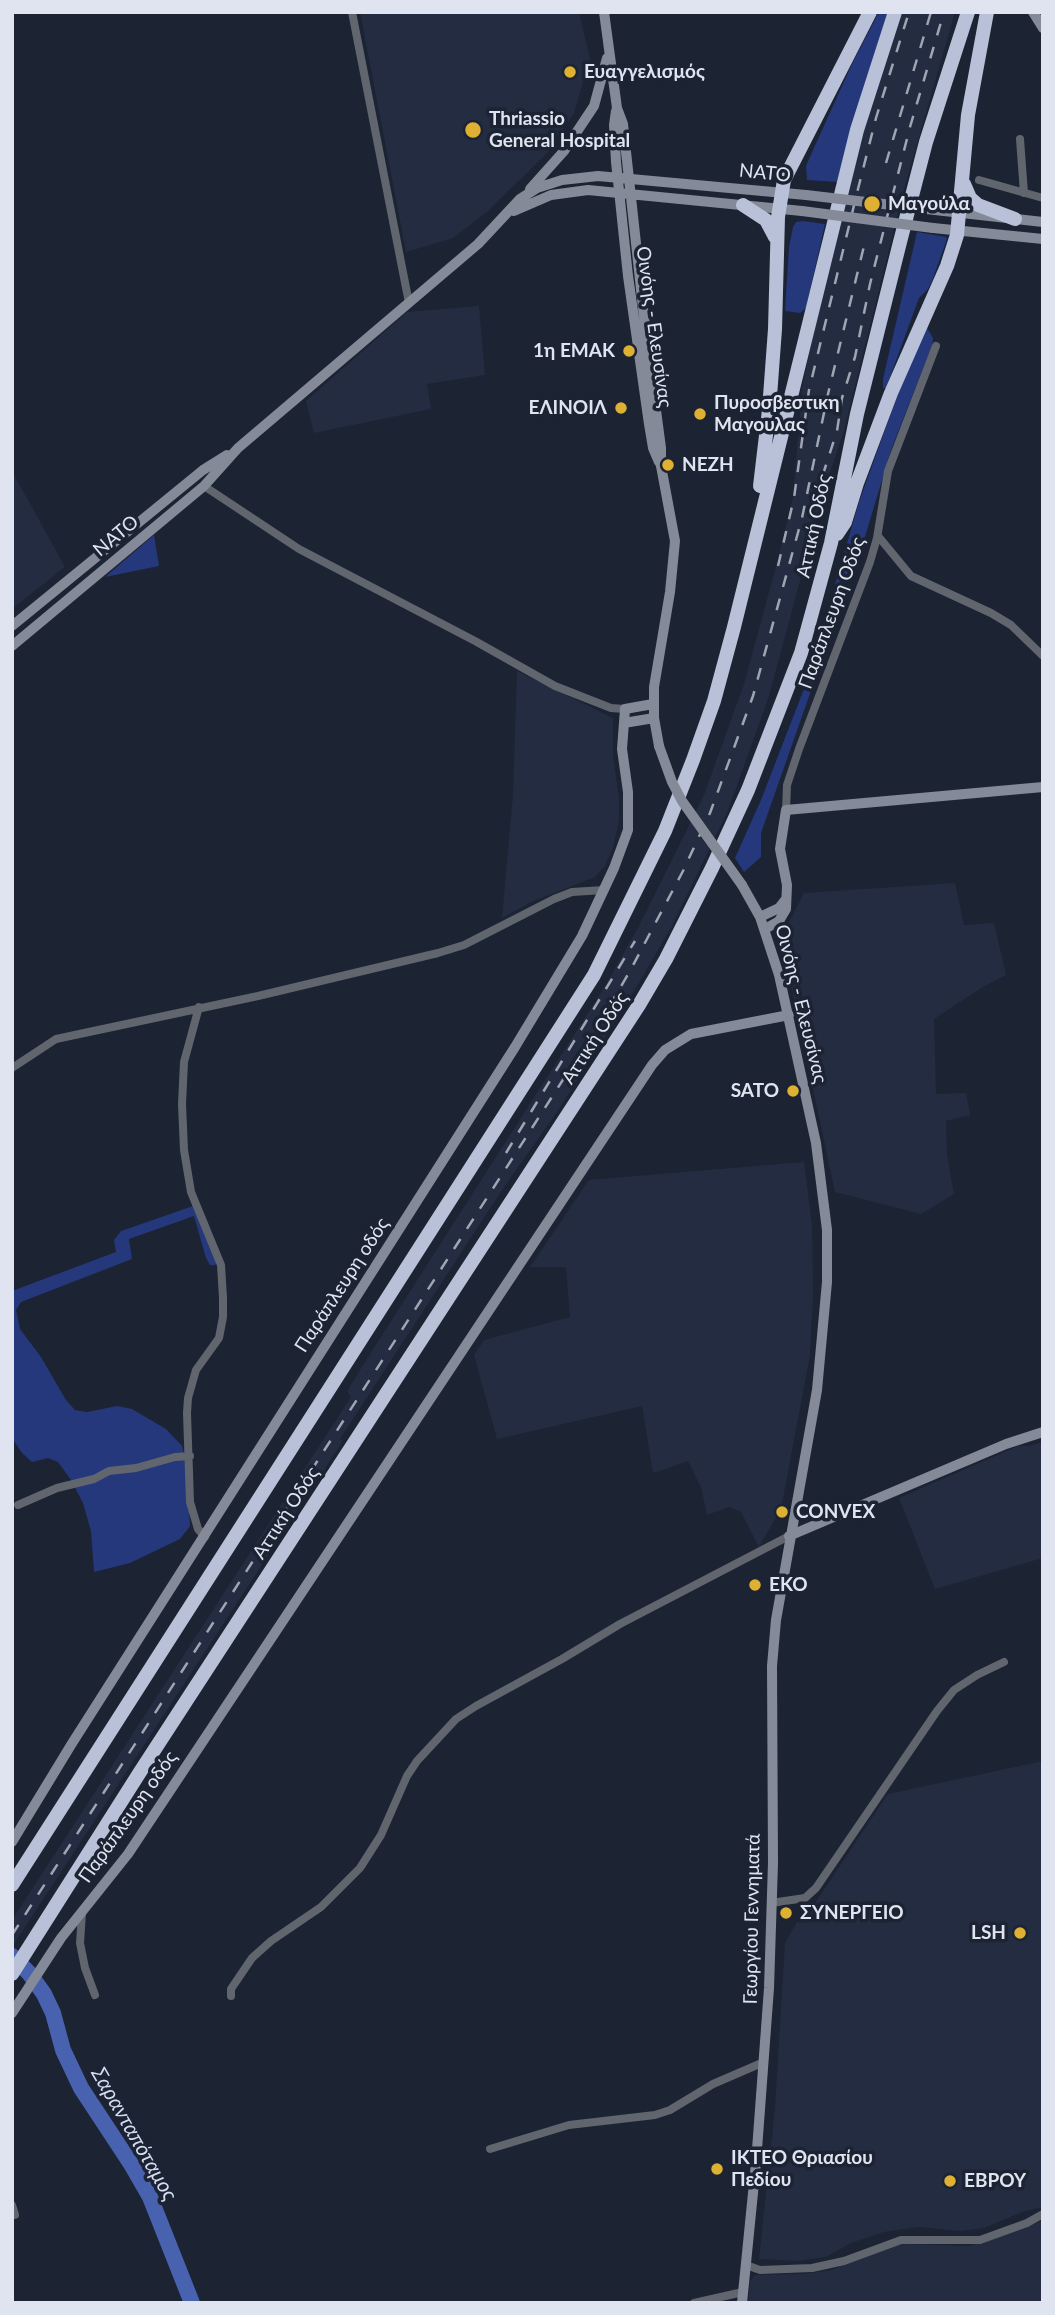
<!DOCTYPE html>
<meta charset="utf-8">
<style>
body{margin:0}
#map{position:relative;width:1055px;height:2315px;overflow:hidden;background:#1c2333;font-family:Lato,sans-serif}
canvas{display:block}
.frame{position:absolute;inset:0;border:14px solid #e0e4f0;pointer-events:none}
</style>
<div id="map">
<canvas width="1055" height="2315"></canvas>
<div class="frame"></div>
</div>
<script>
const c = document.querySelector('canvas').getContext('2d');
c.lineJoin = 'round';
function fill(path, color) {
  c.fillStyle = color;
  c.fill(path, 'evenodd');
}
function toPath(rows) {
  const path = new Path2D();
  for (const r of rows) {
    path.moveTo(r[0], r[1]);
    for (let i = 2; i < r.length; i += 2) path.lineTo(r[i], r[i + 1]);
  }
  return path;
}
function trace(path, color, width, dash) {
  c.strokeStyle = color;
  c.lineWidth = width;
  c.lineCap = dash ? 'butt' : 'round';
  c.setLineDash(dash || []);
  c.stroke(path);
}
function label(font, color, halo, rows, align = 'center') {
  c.font = font + ' Lato,sans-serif';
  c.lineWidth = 7;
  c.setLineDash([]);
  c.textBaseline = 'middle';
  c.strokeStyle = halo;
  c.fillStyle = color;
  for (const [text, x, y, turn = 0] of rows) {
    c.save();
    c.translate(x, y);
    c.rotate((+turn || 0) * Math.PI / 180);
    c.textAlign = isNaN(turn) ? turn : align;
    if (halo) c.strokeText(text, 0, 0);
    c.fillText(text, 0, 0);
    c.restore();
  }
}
const built = toPath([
 [360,12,579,12,590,59,574,113,548,152,488,211,453,238,406,252],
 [899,12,955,12,903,193,844,431,826,484,769,696,728,811,672,926,630,998,557,1112,500,1193,340,1439,343,1441,12,1947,12,1920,351,1397,347,1391,370,1354,604,988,640,924,704,795,744,684,777,563,793,498,802,388,826,274,847,188],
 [479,306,485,375,427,384,431,409,314,433,306,401,407,312],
 [12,471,65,567,12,609],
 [517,671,613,718,613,754,619,799,619,820,613,848,605,866,595,877,531,902,502,918,513,795],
 [955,883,964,925,994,923,1006,975,981,988,934,1019,936,1094,966,1093,970,1115,946,1121,947,1155,954,1194,921,1214,835,1192,786,962,792,948,787,926,804,893],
 [804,1162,812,1224,813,1295,810,1355,781,1509,759,1547,741,1512,729,1507,707,1515,701,1487,688,1461,653,1473,642,1406,497,1439,474,1355,484,1340,570,1317,566,1267,530,1267,589,1180],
 [1043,1442,1043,1558,935,1589,899,1498,1018,1446,1029,1446],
 [1043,1761,1043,2207,1025,2211,984,2228,960,2231,918,2227,884,2232,851,2243,826,2257,798,2261,759,2259,775,2108,785,1943,805,1908,813,1906,888,1794],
 [1043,2221,1043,2303,748,2303,750,2281,755,2275,803,2274,832,2270,880,2249,903,2244,970,2246]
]);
const green = toPath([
 [879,12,888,12,837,182,807,180,806,166,813,150,853,62],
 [803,221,825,224,806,308,800,313,785,311,789,247,793,227,796,222],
 [917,232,946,237,947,239,932,281,928,289,919,298,886,388,883,388,883,379],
 [927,328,933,338,932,346,891,450,861,550,854,549,832,631,761,833,761,857,744,872,735,858,761,800,807,681,859,502,902,383],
 [154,535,159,566,105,577],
 [193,1206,217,1263,215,1265,210,1265,206,1258,194,1216,129,1239,132,1259,21,1302,16,1310,20,1329,41,1357,66,1400,75,1410,87,1412,117,1406,132,1409,166,1429,182,1446,186,1462,190,1526,180,1539,130,1563,94,1572,91,1531,83,1503,71,1480,58,1462,48,1458,32,1462,22,1453,12,1438,12,1291,116,1252,114,1240,121,1231]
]);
const river = toPath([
 [12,1956,29,1973,44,1994,53,2013,63,2050,81,2088,131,2164,150,2197,192,2303]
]);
const street = toPath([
 [352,12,409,303],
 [1020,139,1024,193],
 [979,180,1043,198],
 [204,486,299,549,475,641,555,686,611,708,625,709],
 [878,536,911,576,991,613,1011,625,1043,656],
 [786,810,787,785,799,749,870,562,877,538,888,471,936,346],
 [199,1007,184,1062,182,1104,184,1150,191,1192,221,1265,223,1298,223,1317,219,1338,196,1370,188,1398,187,1413,190,1502,198,1529,205,1537],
 [12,1068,56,1039,258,996,438,953,464,945,554,899,572,892,604,890],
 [18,1505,57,1488,94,1479,109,1471,136,1468,175,1457,190,1456],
 [771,1903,805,1898,816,1888,937,1711,954,1690,977,1675,1004,1662],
 [82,1913,80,1943,85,1968,95,1995],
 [231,1996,231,1989,252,1958,271,1941,321,1907,360,1868,381,1835,407,1776,417,1761,456,1719,476,1706,562,1659,620,1624,789,1536],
 [490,2149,569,2125,655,2115,670,2110,713,2084,764,2062],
 [12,2205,15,2215],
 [746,2265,760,2270,812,2268,844,2261,901,2240,980,2240,1027,2223,1043,2214],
 [694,2303,743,2292]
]);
const secondary = toPath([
 [604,12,617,108,623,124,646,335,661,448,661,466,675,541,670,592,654,687,654,718,659,746],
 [1033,12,1043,28],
 [616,111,614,125,616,162,628,276,649,424,653,448,659,462],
 [530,189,564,151,594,106,607,58],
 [935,210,1043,222],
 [514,211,551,195,588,190,802,211],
 [933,228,1043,239],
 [12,626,203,470,227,455],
 [12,646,204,486,238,448,478,244,520,199,537,188,562,180,598,176,806,195],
 [624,723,654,718],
 [742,885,760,917,779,975,816,1143,827,1230,827,1282,817,1390,776,1620,772,1666,773,1863,769,1988,756,2163,742,2303],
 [760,917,779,908,786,899],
 [765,929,779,921,786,909,787,885,780,849,786,810,1043,787],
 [789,1536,1006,1444,1043,1432],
 [12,1842,71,1745,515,1047,582,936,614,868,628,830,628,792,622,749,625,709,653,704],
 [12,2013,61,1938,128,1854,652,1065,665,1050,691,1034,789,1015]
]);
const highway = toPath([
 [964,184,970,198,978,205,1015,219],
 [743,205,766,220,775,237],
 [760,486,769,410,775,329,778,217,784,180,870,12],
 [837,534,845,522,857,483,891,393,947,266,957,235,968,115,987,12],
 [12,1885,594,975,665,831,693,760,714,701,734,627,857,130,895,12],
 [12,1974,140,1772,639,1005,666,959,712,868,748,790,801,653,831,543,857,414,900,242,926,142,968,12]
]);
const rail = toPath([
 [886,163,931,12],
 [815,499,837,431,842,398,855,357,870,284,910,127,944,12],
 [778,566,794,498,809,390,858,189,876,118,909,12],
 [506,1153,635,941],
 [12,1935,597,1027,630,971,683,871,710,813,753,696,802,518,828,394,864,246]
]);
const secondaryBridge = toPath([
 [806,195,935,210],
 [802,211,933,228],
 [659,746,672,782,682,801,742,885]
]);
const markers = [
 [570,72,7,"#deb133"],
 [473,130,9,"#deb133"],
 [872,204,9,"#deb133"],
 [629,351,7,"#deb133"],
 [621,408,7,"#deb133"],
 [700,414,7,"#deb133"],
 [668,465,7,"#deb133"],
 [793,1091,7,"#deb133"],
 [782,1512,7,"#deb133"],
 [755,1585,7,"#deb133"],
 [786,1913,7,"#deb133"],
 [1020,1933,7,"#deb133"],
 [717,2169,7,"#deb133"],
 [950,2181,7,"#deb133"]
];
const poiNames = [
 ["Ευαγγελισμός",584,72],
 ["Thriassio",489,119],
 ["General Hospital",489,141],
 ["Μαγούλα",888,204],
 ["1η ΕΜΑΚ",615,351,"right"],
 ["Πυροσβεστικη",714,403],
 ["Μαγουλας",714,425],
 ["ΕΛΙΝΟΙΛ",607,408,"right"],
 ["ΝΕΖΗ",682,465],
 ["SATO",779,1091,"right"],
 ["CONVEX",796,1512],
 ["EKO",769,1585],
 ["ΣΥΝΕΡΓΕΙΟ",800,1913],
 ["LSH",1006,1933,"right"],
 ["ΙΚΤΕΟ Θριασίου",731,2158],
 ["Πεδίου",731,2180],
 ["ΕΒΡΟΥ",964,2181]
];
const streetNames = [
 ["ΝΑΤΟ",765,173,6],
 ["Οινόης - Ελευσίνας",654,327,82],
 ["Αττική Οδός",814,526,-78],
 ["ΝΑΤΟ",116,536,-40],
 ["Παράπλευρη Οδός",832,613,-70],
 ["Οινόης - Ελευσίνας",801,1004,76],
 ["Αττική Οδός",595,1038,-57],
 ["Παράπλευρη οδός",342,1285,-57],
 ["Αττική Οδός",286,1513,-57],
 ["Παράπλευρη οδός",128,1817,-55],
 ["Γεωργίου Γεννηματά",752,1919,-89]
];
const waterNames = [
 ["Σαρανταπόταμος",134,2134,60]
];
fill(built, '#242c42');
fill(green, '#24387b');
trace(river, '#4862af', 16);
trace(street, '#61656e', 8);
trace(secondary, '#858a98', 10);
trace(highway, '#b8c1d7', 14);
trace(rail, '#a0a5b2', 2.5, [12, 12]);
trace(secondaryBridge, '#858a98', 10);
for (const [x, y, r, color] of markers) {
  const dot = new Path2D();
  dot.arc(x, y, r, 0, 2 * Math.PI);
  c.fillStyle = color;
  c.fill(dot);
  trace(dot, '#1c2333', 2.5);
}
label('bold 19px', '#e0e4f0', '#1c2333', poiNames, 'left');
label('19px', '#e0e4f0', '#1c2333', streetNames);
label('italic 21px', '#d4ddf2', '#1c2333', waterNames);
</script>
